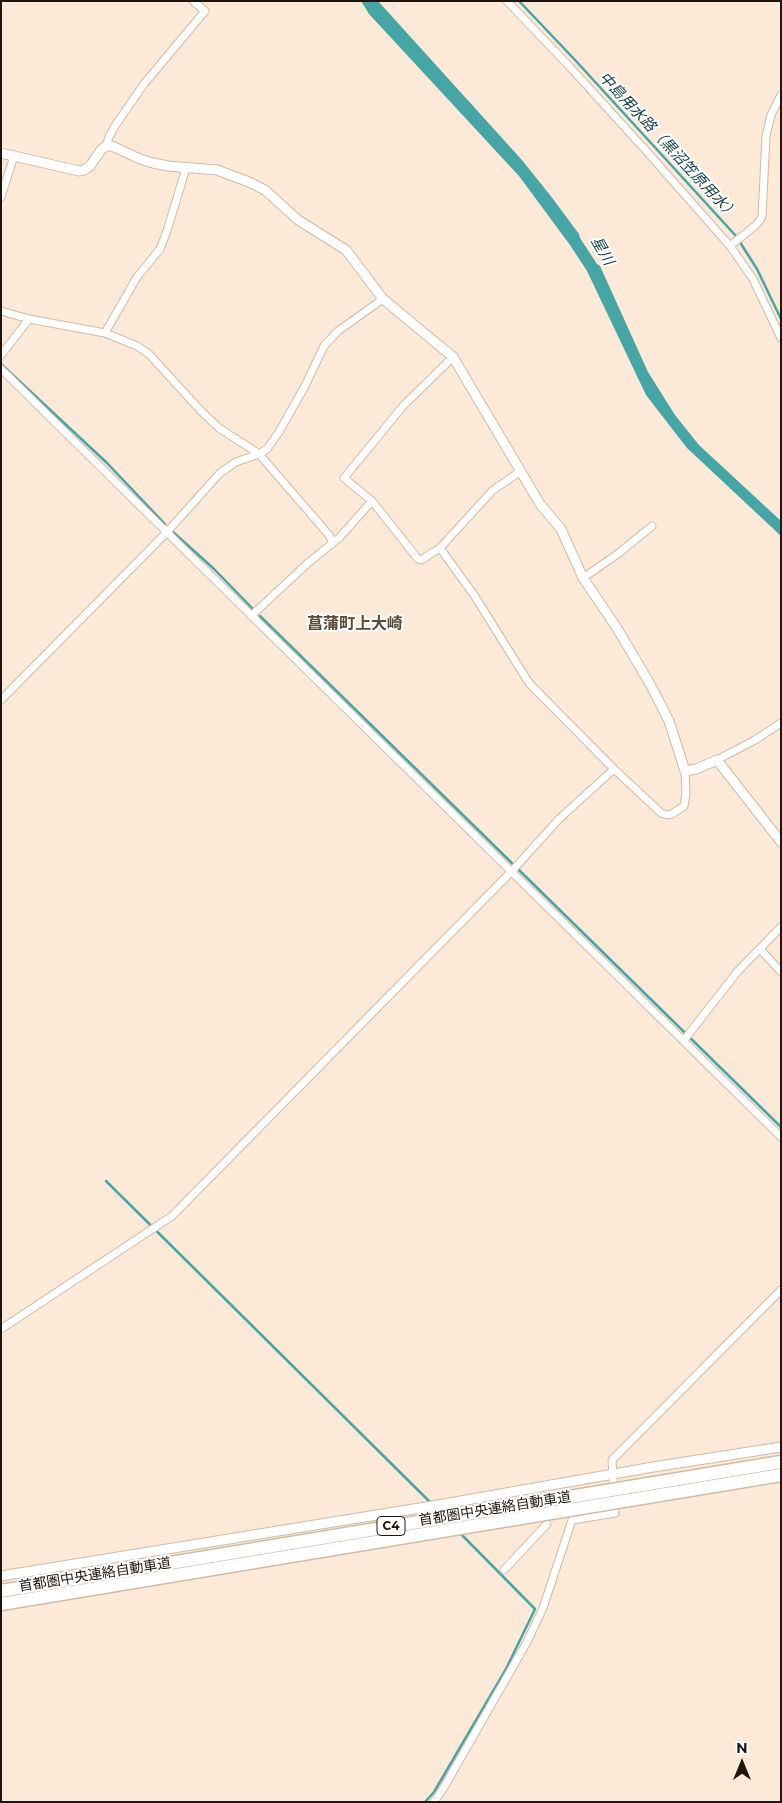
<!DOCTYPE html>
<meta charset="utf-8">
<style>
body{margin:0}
#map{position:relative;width:782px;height:1803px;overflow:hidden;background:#fce9d7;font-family:Montserrat,sans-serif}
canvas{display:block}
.frame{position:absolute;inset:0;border:2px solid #1e160e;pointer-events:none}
.north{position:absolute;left:717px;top:1738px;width:50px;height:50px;-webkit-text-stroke:4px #fff;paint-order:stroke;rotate:0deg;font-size:14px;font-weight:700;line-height:20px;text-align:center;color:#1e160e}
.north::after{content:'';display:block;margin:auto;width:18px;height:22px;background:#1e160e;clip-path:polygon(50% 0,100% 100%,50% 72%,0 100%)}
</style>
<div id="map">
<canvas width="782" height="1803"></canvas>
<div class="frame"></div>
<div class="north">N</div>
</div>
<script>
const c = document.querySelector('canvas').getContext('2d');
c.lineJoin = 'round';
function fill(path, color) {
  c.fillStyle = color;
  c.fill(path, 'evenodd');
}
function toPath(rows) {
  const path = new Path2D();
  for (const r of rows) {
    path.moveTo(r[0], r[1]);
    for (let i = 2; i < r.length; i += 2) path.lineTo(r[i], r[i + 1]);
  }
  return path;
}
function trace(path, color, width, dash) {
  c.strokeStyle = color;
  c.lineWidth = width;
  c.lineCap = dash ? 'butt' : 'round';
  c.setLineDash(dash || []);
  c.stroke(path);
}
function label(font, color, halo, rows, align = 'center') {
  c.font = font + ' Montserrat,"Noto Sans JP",sans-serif';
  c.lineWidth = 4;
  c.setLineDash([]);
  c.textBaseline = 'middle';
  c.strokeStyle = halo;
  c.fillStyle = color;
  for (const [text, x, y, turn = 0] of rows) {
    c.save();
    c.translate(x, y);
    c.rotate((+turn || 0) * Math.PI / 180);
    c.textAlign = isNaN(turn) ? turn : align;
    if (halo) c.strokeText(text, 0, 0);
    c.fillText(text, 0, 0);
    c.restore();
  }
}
const water = toPath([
 [361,1,378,1,521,159,550,195,579,234,580,238,597,264,600,266,648,372,675,415,699,445,781,521,781,536,687,448,646,395,587,271,570,245,519,176,369,14]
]);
const stream = toPath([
 [519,1,576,61,736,236,757,269,781,319],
 [1,364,107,463,165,524],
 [173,532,214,569,253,609],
 [260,616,781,1127],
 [106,1181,431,1503],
 [425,1802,434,1792,506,1669,535,1609,459,1532]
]);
const minor = toPath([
 [507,1,569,66,649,154,730,246,753,279,781,338],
 [106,146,109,137,115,126,144,84,205,11,193,1],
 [1,197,14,156],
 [730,246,756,225,762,217,766,136,771,115,781,95],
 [1,311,29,319],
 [105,333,137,277,160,249,167,231,186,168],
 [1,355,29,319,105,333,137,346,149,354,200,410,219,428,259,454,329,535,333,543],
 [453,357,403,406,344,478,372,501,418,559,421,560,440,548,493,490,521,471],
 [1,369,781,1137],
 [440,548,474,595,529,683,614,769,661,813,667,815,672,814,684,806,686,794,685,771],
 [583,578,619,553,652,526],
 [251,616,308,563,339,538,372,501],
 [1,700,167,532,220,473,236,462,259,454,267,449,279,432,305,386,324,346,338,331,383,299],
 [717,760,755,740,781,723],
 [760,949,781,972],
 [684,1040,738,971,781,927],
 [1,1329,172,1216,512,871,559,819,614,769],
 [504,1570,547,1524],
 [434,1802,443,1789,527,1642,543,1608,572,1520,615,1513,612,1460,781,1290]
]);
const tertiary = toPath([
 [1,153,79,171,84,170,90,166,101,150,106,146,112,146,140,159,153,163,168,166,217,170,249,182,265,190,298,220,346,250,383,299,453,357,540,504,561,529,583,578,617,628,650,684,669,721,685,771,696,769,717,760,781,842],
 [1,1576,438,1505,653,1467,781,1447]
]);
const motorwayBridge = toPath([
 [1,1591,781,1462],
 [1,1604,781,1475]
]);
const shields = [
 [391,1526,28]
];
const shieldNames = [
 ["C4",391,1526]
];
const streetNames = [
 ["首都圏中央連絡自動車道",495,1509,-9],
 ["首都圏中央連絡自動車道",95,1575,-9]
];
const waterNames = [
 ["中島用水路（黒沼笠原用水）",668,146,47],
 ["星川",602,251,60]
];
const quarterNames = [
 ["菖蒲町上大崎",355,624]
];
fill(water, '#46a5a5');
trace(stream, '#46a5a5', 2.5);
trace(minor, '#d2bba4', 9);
trace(tertiary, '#d2bba4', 11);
trace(minor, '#fff', 7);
trace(tertiary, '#fff', 9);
trace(motorwayBridge, '#d2bba4', 15, []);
trace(motorwayBridge, '#fff', 12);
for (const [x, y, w] of shields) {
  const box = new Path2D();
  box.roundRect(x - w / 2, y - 9.5, w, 19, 4);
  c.fillStyle = '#fff';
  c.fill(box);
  trace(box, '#1e160e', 1);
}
label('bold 12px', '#1e160e', null, shieldNames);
label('14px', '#1e160e', '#fff', streetNames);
label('italic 15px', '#194545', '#fff', waterNames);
label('bold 16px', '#5d4a36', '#fff', quarterNames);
</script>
